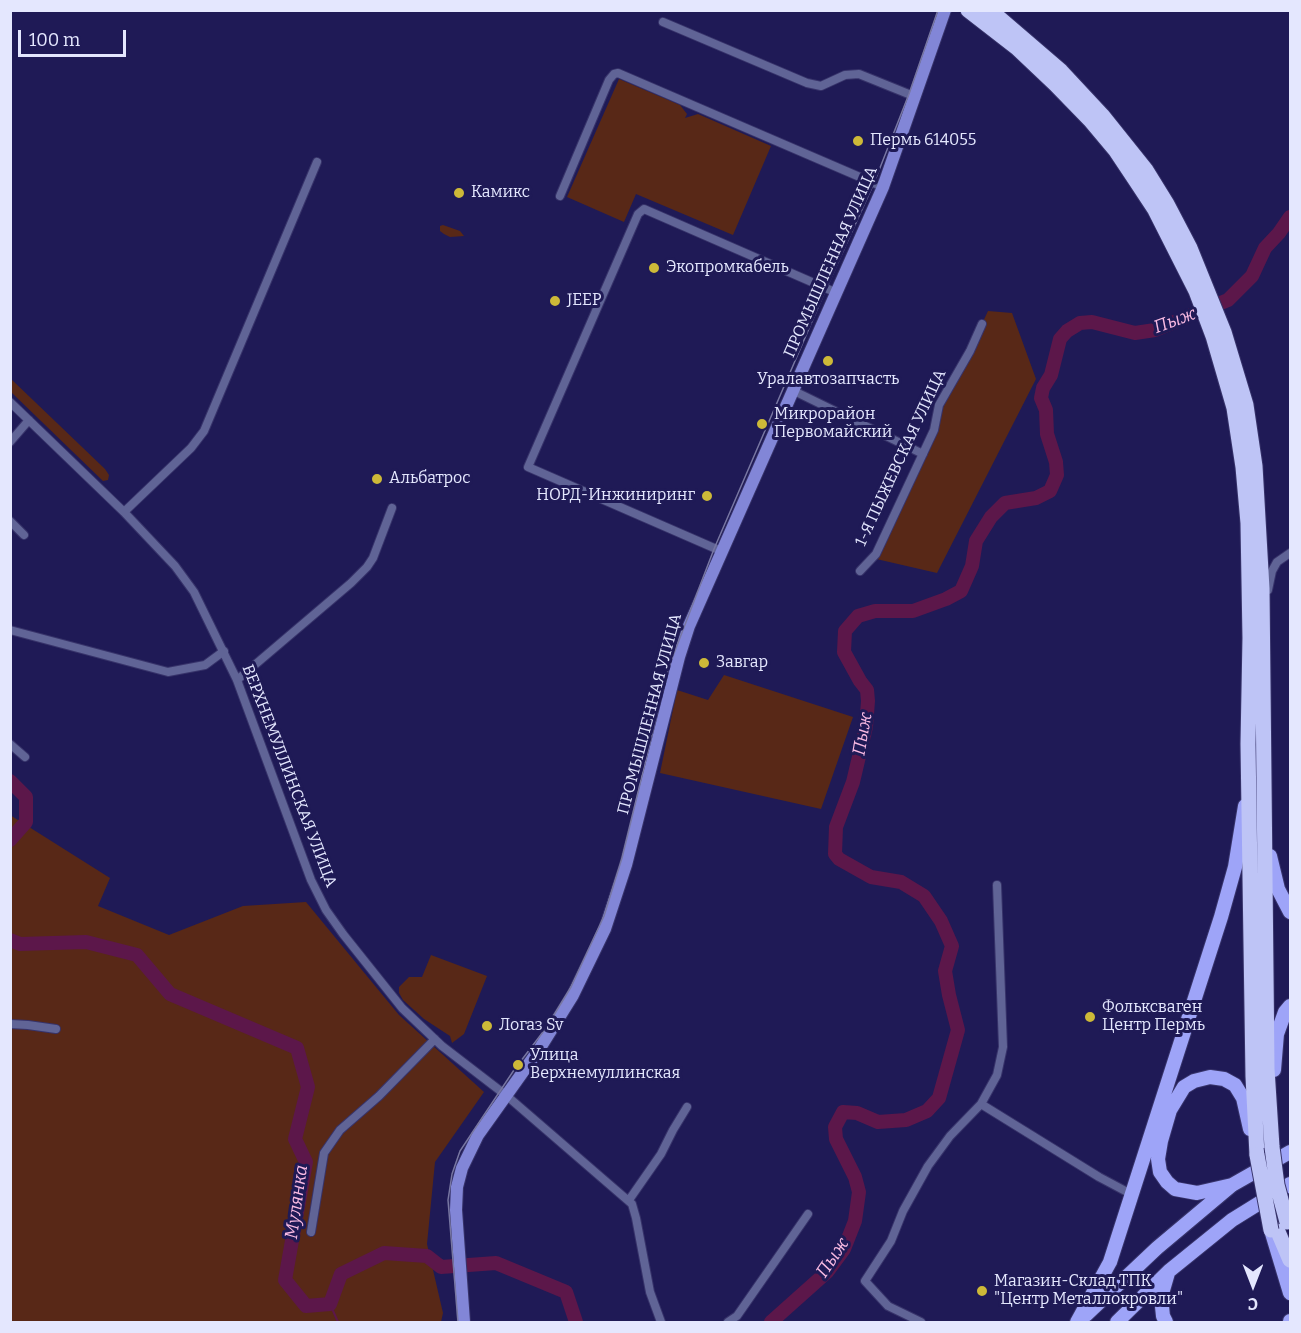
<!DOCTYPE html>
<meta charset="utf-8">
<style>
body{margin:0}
#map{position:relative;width:1301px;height:1333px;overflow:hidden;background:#1f1a56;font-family:Bitter,serif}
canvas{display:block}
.frame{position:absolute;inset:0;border:12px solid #e4e7fe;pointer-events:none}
.north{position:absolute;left:1223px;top:1255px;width:60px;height:60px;-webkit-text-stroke:4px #1f1a56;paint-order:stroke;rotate:180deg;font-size:16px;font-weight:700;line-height:24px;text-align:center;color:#e4e7fe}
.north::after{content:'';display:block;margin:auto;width:21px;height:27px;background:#e4e7fe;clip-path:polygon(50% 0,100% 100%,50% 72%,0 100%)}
.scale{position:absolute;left:18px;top:30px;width:108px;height:27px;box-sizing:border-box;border:3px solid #e4e7fe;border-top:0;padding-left:8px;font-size:18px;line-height:21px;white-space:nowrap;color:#e4e7fe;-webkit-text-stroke:4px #1f1a56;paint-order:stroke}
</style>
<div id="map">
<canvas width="1301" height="1333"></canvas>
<div class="frame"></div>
<div class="north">С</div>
<div class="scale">100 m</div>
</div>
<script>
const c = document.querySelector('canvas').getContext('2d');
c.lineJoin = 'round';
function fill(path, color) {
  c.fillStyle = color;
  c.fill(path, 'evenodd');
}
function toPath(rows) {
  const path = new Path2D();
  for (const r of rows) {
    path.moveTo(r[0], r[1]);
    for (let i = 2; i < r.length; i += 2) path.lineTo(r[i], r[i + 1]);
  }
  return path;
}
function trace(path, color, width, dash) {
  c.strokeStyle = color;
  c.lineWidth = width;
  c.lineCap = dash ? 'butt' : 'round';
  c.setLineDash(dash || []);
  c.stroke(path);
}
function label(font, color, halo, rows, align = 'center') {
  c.font = font + ' Bitter,serif';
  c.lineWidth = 6;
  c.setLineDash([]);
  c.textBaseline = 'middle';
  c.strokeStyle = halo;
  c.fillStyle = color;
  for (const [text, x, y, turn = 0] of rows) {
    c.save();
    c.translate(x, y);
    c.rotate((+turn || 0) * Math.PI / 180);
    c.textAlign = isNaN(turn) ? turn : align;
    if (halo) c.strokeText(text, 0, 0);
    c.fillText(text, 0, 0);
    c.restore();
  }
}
const green = toPath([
 [619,79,680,105,687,114,685,118,698,114,771,146,733,235,636,194,624,222,567,197],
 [443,225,460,231,464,236,450,237,444,234,440,231,440,226],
 [988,311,1012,313,1036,379,937,573,872,558],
 [10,378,105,469,109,475,108,480,103,481,11,392],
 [724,675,853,717,821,809,660,773,677,690,708,700],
 [10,815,110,878,98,906,169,935,243,906,306,902,399,1015,484,1092,435,1162,427,1244,443,1313,441,1322,11,1322],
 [431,955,487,976,464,1034,452,1043,450,1036,424,1019,403,1000,399,993,399,987,409,977,422,977]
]);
const stream = toPath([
 [330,1304,338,1322]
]);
const river = toPath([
 [10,781,26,797,26,822,10,840],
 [10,940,20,944,86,942,137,955,170,994,297,1048,308,1087,295,1139,306,1162,285,1280,306,1306,330,1304,341,1274,384,1253,427,1256,441,1267,496,1263,566,1292,576,1322],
 [771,1322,827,1272,844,1249,855,1221,859,1192,855,1177,836,1139,835,1127,843,1112,857,1113,878,1122,906,1120,927,1111,939,1098,958,1030,949,995,945,971,952,946,941,921,924,896,901,882,871,877,839,859,835,854,836,827,853,782,866,727,868,701,867,690,860,681,844,652,845,631,858,616,875,611,913,611,946,599,961,591,972,566,976,541,991,517,1005,503,1036,498,1050,491,1057,475,1056,462,1047,434,1046,410,1041,398,1043,388,1051,375,1060,339,1067,331,1080,323,1092,322,1135,333,1155,330,1228,300,1252,276,1265,248,1279,233,1290,217]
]);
const street = toPath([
 [663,22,807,83,821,86,845,75,859,74,916,97],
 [560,196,609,80,614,74,618,73,883,187],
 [792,390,923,454],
 [10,402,124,512,175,566,194,592,237,680,311,880,326,910,343,934,402,1008,442,1046,507,1096,632,1204,636,1218,650,1292,661,1322],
 [10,442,29,420],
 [124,512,191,448,204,431,317,162],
 [10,521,24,535],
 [721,551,528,467,638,214,644,209,837,293],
 [860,571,876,554,934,430,939,405,970,351,982,324],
 [1268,590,1272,571,1277,562,1290,553],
 [10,630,168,672,205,665,224,651],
 [237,680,351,583,367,567,373,558,392,508],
 [10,744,25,757],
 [10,1024,28,1025,56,1029],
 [981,1104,1099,1177,1131,1194],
 [629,1200,661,1154,673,1130,687,1107],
 [311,1232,324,1153,340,1130,379,1096,435,1039],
 [728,1322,737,1316,808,1214],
 [921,1322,888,1306,865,1281,891,1241,903,1211,928,1166,950,1136,981,1104,997,1075,1003,1047,997,885]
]);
const secondary = toPath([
 [464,1322,456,1210,457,1187,462,1168,478,1135,540,1048,573,995,605,929,626,865,679,657,689,626,883,187,945,10]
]);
const primary = toPath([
 [1270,856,1278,889,1290,912],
 [1274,1070,1277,1034,1285,1012,1290,1006],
 [1232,1185,1197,1193,1175,1189,1167,1182,1160,1172,1158,1159,1161,1141,1170,1110,1184,1087,1194,1081,1210,1077,1224,1079,1235,1085,1243,1098,1250,1129],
 [1271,1230,1290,1293],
 [1086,1315,1157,1248,1232,1185,1290,1152],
 [1077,1322,1110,1262,1221,917,1235,867,1245,806],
 [1117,1322,1169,1271,1232,1220,1290,1184],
 [1166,1322,1163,1316,1161,1297,1168,1273],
 [1290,1322,1290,1321]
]);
const highway = toPath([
 [968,10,1017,48,1055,84,1090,120,1116,151,1134,178,1155,210,1196,291,1213,336,1234,408,1243,467,1248,523,1250,638,1248,744,1253,1076,1257,1155],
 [990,10,1061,71,1102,115,1146,170,1167,204,1190,248,1224,332,1246,405,1255,466,1262,589,1267,1069,1272,1147],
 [1276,1227,1290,1260]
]);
const tram = toPath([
 [458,1322,448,1200,452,1174,460,1151,514,1070,546,1028,571,987,604,916,622,858,668,669,714,549,826,289,874,183,909,94,938,10]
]);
const highwayBridge = toPath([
 [1272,1147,1277,1185,1287,1222],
 [1257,1155,1271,1230]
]);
const markers = [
 [858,141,6,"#cdb938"],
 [459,193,6,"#cdb938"],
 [654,268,6,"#cdb938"],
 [555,301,6,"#cdb938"],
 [828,361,6,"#cdb938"],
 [762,424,6,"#cdb938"],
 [377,479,6,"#cdb938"],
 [707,496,6,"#cdb938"],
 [704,663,6,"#cdb938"],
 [1090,1017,6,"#cdb938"],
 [487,1026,6,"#cdb938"],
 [518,1065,6,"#cdb938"],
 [982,1291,6,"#cdb938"]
];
const poiNames = [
 ["Пермь 614055",870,141],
 ["Камикс",471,193],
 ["Экопромкабель",666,268],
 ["JEEP",567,301],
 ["Уралавтозапчасть",828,380,"center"],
 ["Микрорайон",774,415],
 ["Первомайский",774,433],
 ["Альбатрос",389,479],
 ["НОРД-Инжиниринг",695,496,"right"],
 ["Завгар",716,663],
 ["Фольксваген",1102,1008],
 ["Центр Пермь",1102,1026],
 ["Логаз Sv",499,1026],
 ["Улица",530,1056],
 ["Верхнемуллинская",530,1074],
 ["Магазин-Склад ТПК",994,1282],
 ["\"Центр Металлокровли\"",994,1300]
];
const streetNames = [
 ["ПРОМЫШЛЕННАЯ УЛИЦА",831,262,-66],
 ["1-Я ПЫЖЕВСКАЯ УЛИЦА",901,458,-65],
 ["ПРОМЫШЛЕННАЯ УЛИЦА",650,714,-75],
 ["ВЕРХНЕМУЛЛИНСКАЯ УЛИЦА",289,776,69]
];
const waterNames = [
 ["Пыж",1175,321,-20],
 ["Пыж",863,734,-80],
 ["Мулянка",297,1202,-82],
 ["Пыж",833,1258,-56]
];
fill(green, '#582817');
trace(stream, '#5c174a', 2);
trace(river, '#5c174a', 14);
trace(street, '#37336a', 10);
trace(secondary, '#37336a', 14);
trace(primary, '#37336a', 16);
trace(highway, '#37336a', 17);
trace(street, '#606496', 8);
trace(secondary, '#8286d7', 12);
trace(primary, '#9ea4f8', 14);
trace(highway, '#bec4f6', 15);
trace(tram, '#7877a2', 1.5);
trace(highwayBridge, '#37336a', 17, []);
trace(highwayBridge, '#bec4f6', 15);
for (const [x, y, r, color] of markers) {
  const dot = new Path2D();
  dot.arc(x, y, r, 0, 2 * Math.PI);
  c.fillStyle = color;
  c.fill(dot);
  trace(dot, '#1f1a56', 2);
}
label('16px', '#e4e7fe', '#1f1a56', poiNames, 'left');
label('16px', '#e4e7fe', '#1f1a56', streetNames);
label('italic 18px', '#f9bae2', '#1f1a56', waterNames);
</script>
